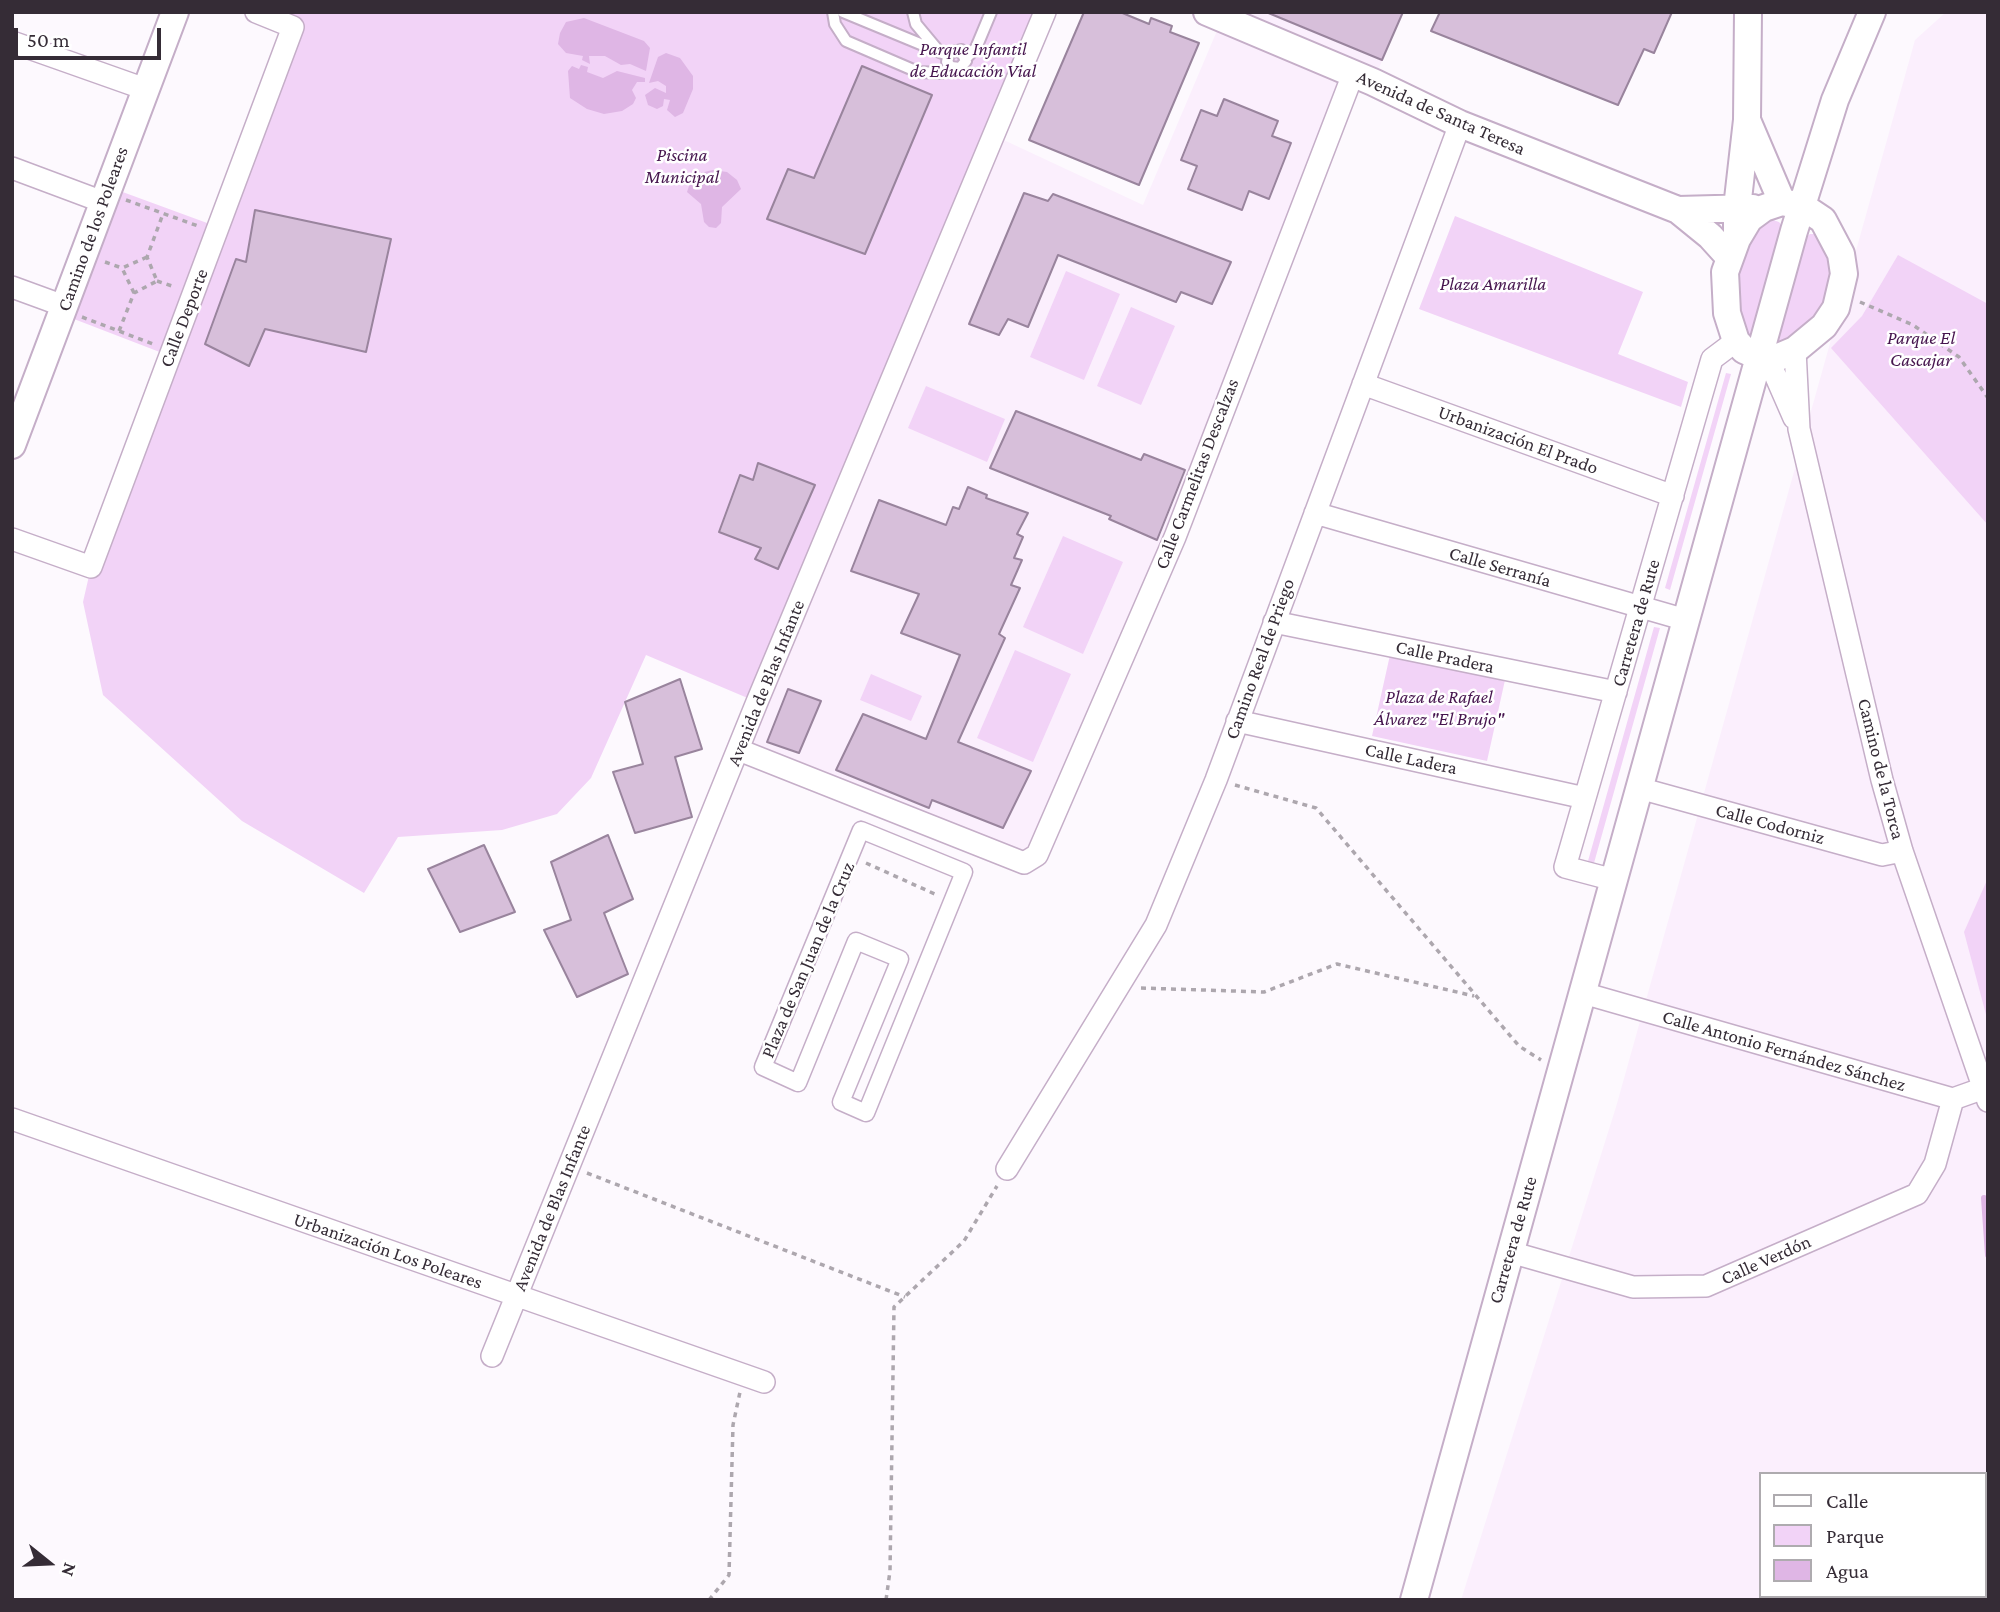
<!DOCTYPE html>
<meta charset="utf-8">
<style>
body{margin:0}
#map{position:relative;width:2000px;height:1612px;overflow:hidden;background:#fdf9fe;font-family:"Crimson Pro",serif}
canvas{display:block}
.frame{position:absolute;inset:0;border:14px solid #352c36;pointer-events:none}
.legend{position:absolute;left:1759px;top:1472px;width:228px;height:126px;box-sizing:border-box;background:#fff;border:2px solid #aeabaf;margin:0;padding:9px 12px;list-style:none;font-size:21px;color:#352c36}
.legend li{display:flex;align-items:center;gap:14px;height:35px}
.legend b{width:35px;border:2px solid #aeabaf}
.north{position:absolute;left:14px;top:1528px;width:70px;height:70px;-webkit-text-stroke:5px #fff;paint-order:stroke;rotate:108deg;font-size:19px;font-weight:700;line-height:28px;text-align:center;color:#352c36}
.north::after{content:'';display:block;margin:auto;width:24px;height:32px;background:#352c36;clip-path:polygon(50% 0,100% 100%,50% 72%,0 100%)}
.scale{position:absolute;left:14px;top:28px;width:147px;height:32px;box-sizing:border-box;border:4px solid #352c36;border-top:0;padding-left:9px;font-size:21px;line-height:24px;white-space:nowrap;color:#352c36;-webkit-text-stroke:5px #fff;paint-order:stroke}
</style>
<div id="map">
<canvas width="2000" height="1612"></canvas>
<div class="frame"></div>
<ul class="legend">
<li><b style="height:9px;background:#fff"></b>Calle</li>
<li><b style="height:19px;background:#f2d3f7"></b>Parque</li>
<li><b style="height:19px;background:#dfb6e5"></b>Agua</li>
</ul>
<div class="north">N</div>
<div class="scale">50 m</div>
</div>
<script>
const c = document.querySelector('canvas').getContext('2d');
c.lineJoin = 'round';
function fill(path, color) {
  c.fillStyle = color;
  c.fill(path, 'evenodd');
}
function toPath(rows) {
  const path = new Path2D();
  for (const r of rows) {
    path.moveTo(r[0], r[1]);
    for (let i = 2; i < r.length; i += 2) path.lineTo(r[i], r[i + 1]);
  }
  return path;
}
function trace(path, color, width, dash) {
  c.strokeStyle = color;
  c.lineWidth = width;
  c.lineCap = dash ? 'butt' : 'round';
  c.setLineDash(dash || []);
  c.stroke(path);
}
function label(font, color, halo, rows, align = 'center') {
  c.font = font + ' "Crimson Pro",serif';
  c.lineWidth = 5;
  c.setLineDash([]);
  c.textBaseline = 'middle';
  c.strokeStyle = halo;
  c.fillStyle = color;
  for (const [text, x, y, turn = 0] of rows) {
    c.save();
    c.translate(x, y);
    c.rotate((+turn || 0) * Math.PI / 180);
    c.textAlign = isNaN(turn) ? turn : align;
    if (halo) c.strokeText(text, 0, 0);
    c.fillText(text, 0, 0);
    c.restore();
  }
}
const built = toPath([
 [1207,12,1403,12,1373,82,1353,75,1175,537,1024,863,739,750,993,135,1143,205,1222,19],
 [1946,12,1988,12,1988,1600,1461,1600,1616,1107,1915,40],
 [1760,1474,1984,1474,1984,1596,1760,1596]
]);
const green = toPath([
 [256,12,1045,12,757,702,646,655,591,778,557,814,502,830,398,837,364,893,242,821,103,695,83,602,91,567,170,356,61,314,109,187,218,227,293,28],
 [1455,216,1643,292,1618,354,1688,382,1681,407,1419,309],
 [1770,219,1779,222,1783,227,1753,336,1749,338,1737,317,1737,273,1743,253,1752,236],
 [1810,234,1816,234,1831,263,1833,279,1821,314,1805,330,1778,344,1777,339,1805,238],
 [1898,255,1988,304,1988,525,1831,348,1862,316],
 [1066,271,1120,294,1084,380,1030,357],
 [1131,307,1175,326,1141,405,1097,386],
 [1726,373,1731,374,1670,590,1665,588],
 [926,386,1005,419,987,462,908,428],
 [1063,536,1123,562,1083,654,1023,627],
 [1654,627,1660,628,1594,863,1588,861],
 [1015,650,1071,674,1033,762,977,738],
 [1390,655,1505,680,1487,761,1372,736],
 [871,674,922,696,911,721,860,700],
 [1988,878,1988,1022,1964,932]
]);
const water = toPath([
 [584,18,644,41,650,48,646,71,630,64,621,65,605,56,589,56,590,64,582,60,583,56,566,53,558,44,560,33,566,22],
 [666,53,680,58,693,76,693,89,683,113,675,117,667,110,670,100,664,99,663,106,657,109,648,105,645,95,655,88,666,93,666,86,658,81,649,83,658,57],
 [581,65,588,67,587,72,603,78,617,71,645,78,645,82,637,82,632,90,636,98,633,104,622,111,604,114,587,109,570,98,568,71,572,66,579,69],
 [713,170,727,172,737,180,741,189,722,207,721,223,716,228,709,227,704,222,701,204,687,192,690,183,700,173]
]);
const stream = toPath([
 [1984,1198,1988,1255],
 [1980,1600,1988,1595]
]);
const building = toPath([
 [1084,12,1120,12,1149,24,1151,18,1172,26,1170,32,1199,43,1139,185,1029,140,1084,12],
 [1266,12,1403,12,1382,60,1266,12],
 [1440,12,1672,12,1654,53,1644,49,1618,105,1431,31,1440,12],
 [862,66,932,95,865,254,767,219,788,169,814,178,862,66],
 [1224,99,1278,121,1272,136,1291,143,1269,199,1249,191,1242,210,1188,189,1197,166,1181,160,1201,110,1217,116,1224,99],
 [1024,193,1048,201,1053,194,1231,262,1212,304,1181,292,1176,302,1058,255,1028,327,1008,319,999,335,969,324,1024,193],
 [255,210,391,239,366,352,265,329,249,366,205,344,236,259,246,262,255,210],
 [1016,411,1141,460,1144,454,1185,470,1157,540,1109,519,1111,516,990,468,1016,411],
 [758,463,815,485,778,569,755,559,761,548,719,532,740,475,753,480,758,463],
 [968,487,987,495,986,498,1028,513,1017,534,1023,537,1014,558,1022,560,1011,585,1020,588,999,634,1005,638,958,742,1031,771,1003,828,932,800,929,808,836,770,863,714,926,739,960,655,901,633,919,594,851,571,879,500,946,525,953,507,959,509,968,487],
 [680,679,702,749,675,757,692,817,635,833,613,772,643,764,625,702,680,679],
 [788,689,821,701,799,753,767,742,788,689],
 [608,835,633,899,604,913,628,974,577,997,544,930,571,920,551,862,608,835],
 [484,845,515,912,460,932,428,869,484,845]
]);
const path = toPath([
 [126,200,198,226],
 [105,262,122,268],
 [157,281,175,287],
 [134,293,122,268,147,257],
 [1860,302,1913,325,1959,357,1988,398],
 [82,317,153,344],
 [119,331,134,293,157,281,147,257,163,214],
 [1235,785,1316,808,1519,1046,1541,1060],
 [866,863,937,895],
 [1141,988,1264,992,1337,964,1474,996],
 [587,1173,905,1297],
 [709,1600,729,1575,733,1425,740,1392],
 [886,1600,890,1571,894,1307,964,1241,997,1186]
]);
const service = toPath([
 [833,12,835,24,846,41,918,72,941,73,951,67,960,68,966,61,961,50,949,53,947,62,951,67],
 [843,12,947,55],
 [913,12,916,24,936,48],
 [966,58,976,48,991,12]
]);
const pedestrian = toPath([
 [861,830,964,872,866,1113,841,1102,900,959,856,941,798,1083,763,1067,861,830]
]);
const minor = toPath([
 [12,42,145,89],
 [12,168,103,202],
 [12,287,64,306],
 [1795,350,1799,429,1882,780,1902,851,1988,1101],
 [1769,361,1794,418],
 [1363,384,1673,496],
 [1315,513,1686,620],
 [12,539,91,567,293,27,256,12],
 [1274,622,1616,692],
 [1237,721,1585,798],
 [739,750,1024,863,1037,855,1175,537,1353,74],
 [1639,788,1882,855,1902,851],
 [1614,880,1565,867,1712,359,1736,341],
 [1583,993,1953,1099,1984,1088],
 [12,1119,764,1382],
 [1007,1169,1156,925,1216,780,1460,124],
 [1510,1252,1633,1287,1706,1286,1917,1194,1935,1164,1953,1099],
 [492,1356,757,702,1045,12]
]);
const tertiary = toPath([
 [1207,12,1373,82,1460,124,1678,210,1710,236,1729,257],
 [1747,120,1782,202],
 [1782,202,1802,206,1823,220,1841,254,1844,274,1836,308,1824,326,1795,350,1769,361,1744,350,1736,341,1727,313,1725,272,1737,239,1749,219,1764,208,1782,202],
 [1678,210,1753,208],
 [1737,239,1737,208,1747,120,1748,12],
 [12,445,175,12],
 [1414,1600,1794,231,1835,100,1872,12]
]);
const parkNames = [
 ["Parque Infantil",973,49],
 ["de Educación Vial",973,71],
 ["Piscina",682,155],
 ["Municipal",682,177],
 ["Plaza Amarilla",1493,284],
 ["Parque El",1921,338],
 ["Cascajar",1921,360],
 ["Plaza de Rafael",1439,697],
 ["Álvarez \"El Brujo\"",1439,719]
];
const streetNames = [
 ["Avenida de Santa Teresa",1441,113,24],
 ["Camino de los Poleares",93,229,-70],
 ["Calle Deporte",184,318,-69],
 ["Urbanización El Prado",1518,440,20],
 ["Calle Carmelitas Descalzas",1197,474,-69],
 ["Calle Serranía",1500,567,16],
 ["Carretera de Rute",1636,623,-74],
 ["Calle Pradera",1445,657,12],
 ["Camino Real de Priego",1260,659,-70],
 ["Avenida de Blas Infante",766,683,-68],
 ["Calle Ladera",1411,759,12],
 ["Camino de la Torca",1881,769,76],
 ["Calle Codorniz",1770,824,15],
 ["Plaza de San Juan de la Cruz",808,960,-67],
 ["Calle Antonio Fernández Sánchez",1784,1051,16],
 ["Avenida de Blas Infante",552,1208,-68],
 ["Carretera de Rute",1513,1240,-74],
 ["Urbanización Los Poleares",388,1251,19],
 ["Calle Verdón",1766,1260,-24]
];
fill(built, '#fbeffd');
fill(green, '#f2d3f7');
fill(water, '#dfb6e5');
trace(stream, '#dfb6e5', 6);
fill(building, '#d7bfda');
trace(building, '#99849d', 2);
trace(service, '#c5aec8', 14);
trace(pedestrian, '#c5aec8', 19);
trace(minor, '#c5aec8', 24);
trace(tertiary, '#c5aec8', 30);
trace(path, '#ada7ae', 3.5, [5, 5]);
trace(service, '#fff', 10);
trace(pedestrian, '#fff', 16);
trace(minor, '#fff', 21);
trace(tertiary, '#fff', 26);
label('italic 19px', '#46154e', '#fff', parkNames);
label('19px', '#352c36', '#fff', streetNames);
</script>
